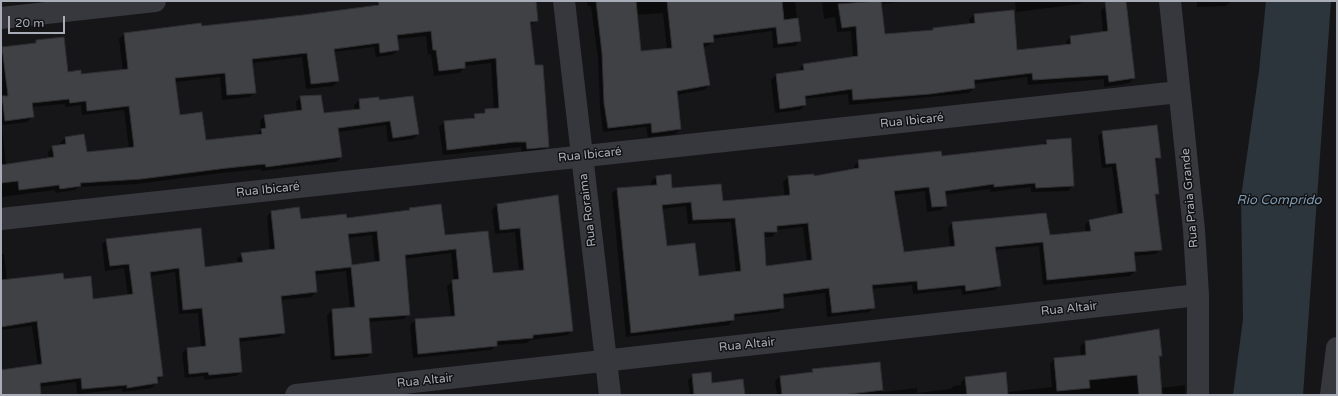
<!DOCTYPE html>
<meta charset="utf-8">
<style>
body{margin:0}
#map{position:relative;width:1338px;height:396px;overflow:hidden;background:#161618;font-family:"Varela Round",sans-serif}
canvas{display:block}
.frame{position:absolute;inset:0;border:2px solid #a8adb8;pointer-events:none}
.scale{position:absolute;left:8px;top:16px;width:57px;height:18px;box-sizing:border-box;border:2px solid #a8adb8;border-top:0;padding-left:5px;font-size:12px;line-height:14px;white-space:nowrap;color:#a8adb8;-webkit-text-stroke:3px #111113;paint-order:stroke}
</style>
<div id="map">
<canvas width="1338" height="396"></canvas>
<div class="frame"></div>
<div class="scale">20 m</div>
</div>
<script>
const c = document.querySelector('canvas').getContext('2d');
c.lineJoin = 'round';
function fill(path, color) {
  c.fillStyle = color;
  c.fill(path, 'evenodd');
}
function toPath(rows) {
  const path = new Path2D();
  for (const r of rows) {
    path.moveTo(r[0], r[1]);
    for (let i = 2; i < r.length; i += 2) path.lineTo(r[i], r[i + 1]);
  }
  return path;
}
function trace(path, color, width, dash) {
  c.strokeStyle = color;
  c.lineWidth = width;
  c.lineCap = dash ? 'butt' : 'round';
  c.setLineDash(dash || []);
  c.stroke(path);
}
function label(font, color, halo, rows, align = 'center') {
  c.font = font + ' "Varela Round",sans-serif';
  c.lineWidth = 3;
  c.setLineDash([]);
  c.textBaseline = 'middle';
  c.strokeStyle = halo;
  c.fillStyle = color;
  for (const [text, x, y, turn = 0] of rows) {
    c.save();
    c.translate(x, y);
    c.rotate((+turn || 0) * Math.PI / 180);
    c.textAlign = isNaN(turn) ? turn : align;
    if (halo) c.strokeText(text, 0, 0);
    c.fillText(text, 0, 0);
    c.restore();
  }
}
const water = toPath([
 [1266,1,1331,1,1303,395,1233,395,1243,319,1241,197,1259,71]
]);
const shadow = toPath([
 [386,1,535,1,537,21,529,26,534,66,548,146,543,151,522,154,521,147,443,155,439,127,444,122,470,120,475,115,481,114,485,110,494,109,491,63,464,66,464,68,459,73,434,76,431,54,428,55,426,36,396,39,398,50,392,55,376,57,374,47,334,52,338,81,333,86,306,89,302,57,252,63,255,92,250,97,222,100,220,77,175,82,179,116,205,141,256,135,261,130,260,121,265,116,297,112,296,102,301,97,323,115,355,111,354,105,359,100,378,98,378,101,418,134,413,139,388,142,386,125,338,132,341,157,336,162,261,171,261,169,221,173,136,184,78,187,75,190,55,193,55,190,1,197,1,49,3,48,33,44,36,41,67,73,80,75,123,71,119,39,124,34,303,16,374,6,379,2],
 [65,104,65,107,81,105,82,115,124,110,129,149,86,153,65,138,60,143,61,146,53,147,48,152,49,159,6,165,2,125,27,122,32,117,31,107],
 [587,1,795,1,800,41,795,46,773,48,772,31,712,39,713,41,708,46,702,47,709,85,704,90,676,95,680,129,675,134,648,137,646,127,603,132,600,108,598,58,591,6,588,6],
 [663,13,667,50,640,52,636,15],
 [822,1,913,1,881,4,884,35,931,31,933,29,970,24,969,19,974,15,1013,11,1016,51,1066,45,1066,42,1070,37,1103,33,1101,11,1105,6,1112,5,1112,1,1138,1,1125,3,1134,78,1129,83,1104,87,1104,79,1028,85,1027,77,973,84,974,88,969,93,849,105,848,94,804,99,805,105,800,110,775,113,771,80,776,75,799,72,799,70,803,65,853,58,851,31,837,32,835,17,824,19],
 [1015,1,1083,1,1080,4,1016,12],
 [1197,1,1231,1,1226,6,1197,7],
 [1103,132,1160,157,1155,162,1158,193,1154,197,1161,249,1156,254,1133,256,1135,271,1130,276,1043,285,1039,246,995,250,1000,285,995,290,962,295,961,289,913,294,912,285,872,289,874,307,869,312,827,317,825,293,782,298,783,307,779,312,733,317,733,320,729,325,626,337,612,193,617,189,652,186,651,182,656,177,671,189,722,203,785,197,783,182,788,177,813,175,813,177,855,170,854,166,859,161,941,157,1042,145,1047,141,1073,186,1068,191,1031,192,1031,187,990,192,990,189,944,195,946,205,941,210,927,212,925,191,894,195,903,253,950,248,948,228,952,223,1049,237,1086,233,1085,225,1089,221,1118,215,1112,167,1102,168,1098,136],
 [686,206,688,224,731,222,736,273,698,277,666,247,662,209],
 [803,227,807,262,765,267,763,237,772,237,776,232,776,230],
 [557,197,572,330,568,335,530,340,527,343,496,345,491,350,413,358,410,325,415,320,451,317,447,286,454,281,451,253,404,259,409,314,404,319,368,322,371,353,367,357,331,360,327,315,332,310,350,308,346,271,314,275,316,292,311,297,280,300,284,332,279,337,238,342,241,372,236,376,204,380,204,376,185,378,182,353,187,348,201,347,198,313,179,314,175,272,150,276,162,376,152,388,123,392,122,389,77,394,76,382,39,387,40,395,1,395,1,371,38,366,32,326,1,330,1,254,4,254,7,280,63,280,92,300,128,296,124,268,105,271,102,244,107,240,204,268,238,264,237,259,242,254,270,251,267,216,271,212,300,220,346,219,407,212,410,209,492,275,519,271,515,232,495,234,492,210,497,205],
 [372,235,375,263,351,266,348,238],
 [1085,342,1161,355,1158,359,1160,388,1185,385,1185,395,777,395,775,381,780,377,846,366,879,363,882,392,917,388,917,393,950,389,954,386,961,385,961,382,966,378,1007,392,1052,387,1050,364,1054,359,1081,356,1080,346],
 [693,375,711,384,744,395,690,395,688,380]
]);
const building = toPath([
 [378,1,536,1,538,21,530,22,535,65,543,65,549,147,527,149,526,142,514,142,447,150,444,121,475,118,474,114,485,113,485,109,499,108,496,58,465,62,465,68,439,71,436,50,433,50,431,31,397,35,399,50,380,53,379,43,334,49,339,81,311,84,307,53,252,59,256,93,227,95,225,73,175,78,180,115,202,112,206,140,262,134,261,129,266,128,264,115,302,110,300,96,321,95,324,113,360,109,359,99,379,97,379,100,413,96,419,134,393,138,390,121,338,128,342,157,266,167,265,164,227,168,141,179,80,183,81,186,60,189,59,185,19,190,18,181,1,183,1,165,54,157,52,146,66,144,65,137,84,134,87,152,134,147,129,106,87,111,86,101,70,103,69,99,32,103,34,117,5,121,2,96,8,96,2,47,36,43,36,40,64,37,68,72,81,70,81,74,128,69,124,33,201,23,202,26,303,15,379,5,378,1],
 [596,1,636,1,641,51,672,48,667,1,782,1,784,20,798,18,801,41,778,44,776,27,713,35,714,42,703,43,710,85,677,91,681,129,652,133,651,123,608,128,604,103,602,53,596,1],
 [881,1,885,34,933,30,933,28,975,23,974,14,1014,10,1017,50,1071,44,1070,36,1108,31,1105,1,1126,1,1135,78,1109,82,1108,75,1033,80,1032,73,974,80,975,88,930,94,853,100,852,89,805,96,806,105,780,109,776,74,804,70,803,64,858,56,856,26,842,28,838,4,881,1],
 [1157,125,1161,158,1155,158,1159,194,1155,194,1162,250,1134,252,1136,271,1047,280,1043,242,995,247,1001,286,966,291,965,285,918,290,917,281,872,285,875,308,832,313,829,288,783,294,784,308,734,314,734,320,631,333,617,188,657,185,656,176,671,174,672,188,721,184,723,201,790,195,788,176,814,174,814,176,859,168,858,160,941,151,942,156,1047,144,1046,140,1071,138,1074,186,1036,188,1035,183,994,187,994,184,945,191,947,206,932,207,929,187,894,191,904,252,955,246,952,222,1046,213,1050,235,1091,231,1089,220,1123,213,1116,163,1106,164,1102,131,1157,125],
 [691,202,693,220,735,218,741,271,699,276,695,243,667,246,662,205,691,202],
 [808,223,812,260,766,266,764,232,777,232,777,226,808,223],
 [558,195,573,331,533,335,533,338,497,341,497,346,418,354,415,319,455,316,452,280,459,279,456,249,405,255,410,315,369,318,372,353,335,356,332,309,355,307,351,267,315,271,317,292,281,296,285,333,239,338,242,372,209,375,208,372,189,374,187,348,206,346,202,308,183,310,179,268,150,272,163,376,157,377,158,383,127,388,127,385,82,389,81,378,40,383,41,395,1,395,1,370,42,364,37,321,1,327,1,280,63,273,64,279,91,276,93,299,133,294,129,264,110,266,106,239,201,228,205,267,243,262,241,253,275,249,271,211,299,207,301,219,346,214,347,218,410,210,409,208,441,204,445,235,488,231,493,273,524,270,520,228,500,230,497,204,558,195],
 [377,231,380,261,352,265,348,234,377,231],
 [1159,329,1162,356,1159,356,1162,395,1139,395,1137,375,1089,380,1090,388,1057,391,1054,358,1086,355,1085,341,1159,329],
 [880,362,883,390,842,395,782,395,780,376,813,372,812,369,880,362],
 [711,372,712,383,743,379,745,395,694,395,692,374,711,372],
 [1006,372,1008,395,967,395,965,377,1006,372]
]);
const minor = toPath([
 [564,1,610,395],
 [1170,1,1194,230,1198,295,1198,395],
 [1,18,155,1],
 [1,219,1179,92],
 [296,395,1198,295],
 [1331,395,1337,348]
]);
const streetNames = [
 ["Rua Ibicaré",912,121,-6],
 ["Rua Ibicaré",590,155,-6],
 ["Rua Ibicaré",268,190,-6],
 ["Rua Praia Grande",1190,198,-95],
 ["Rua Roraima",588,210,-97],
 ["Rua Altair",1069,309,-6],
 ["Rua Altair",747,345,-6],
 ["Rua Altair",425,381,-6]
];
const waterNames = [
 ["Rio Comprido",1279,201]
];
fill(water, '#2c353c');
fill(shadow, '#0007');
fill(building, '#404145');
trace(building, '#303034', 1);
trace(minor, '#37383d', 22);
label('12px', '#a8adb8', '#111113', streetNames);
label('italic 13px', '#7f9bb3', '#111113', waterNames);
</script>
